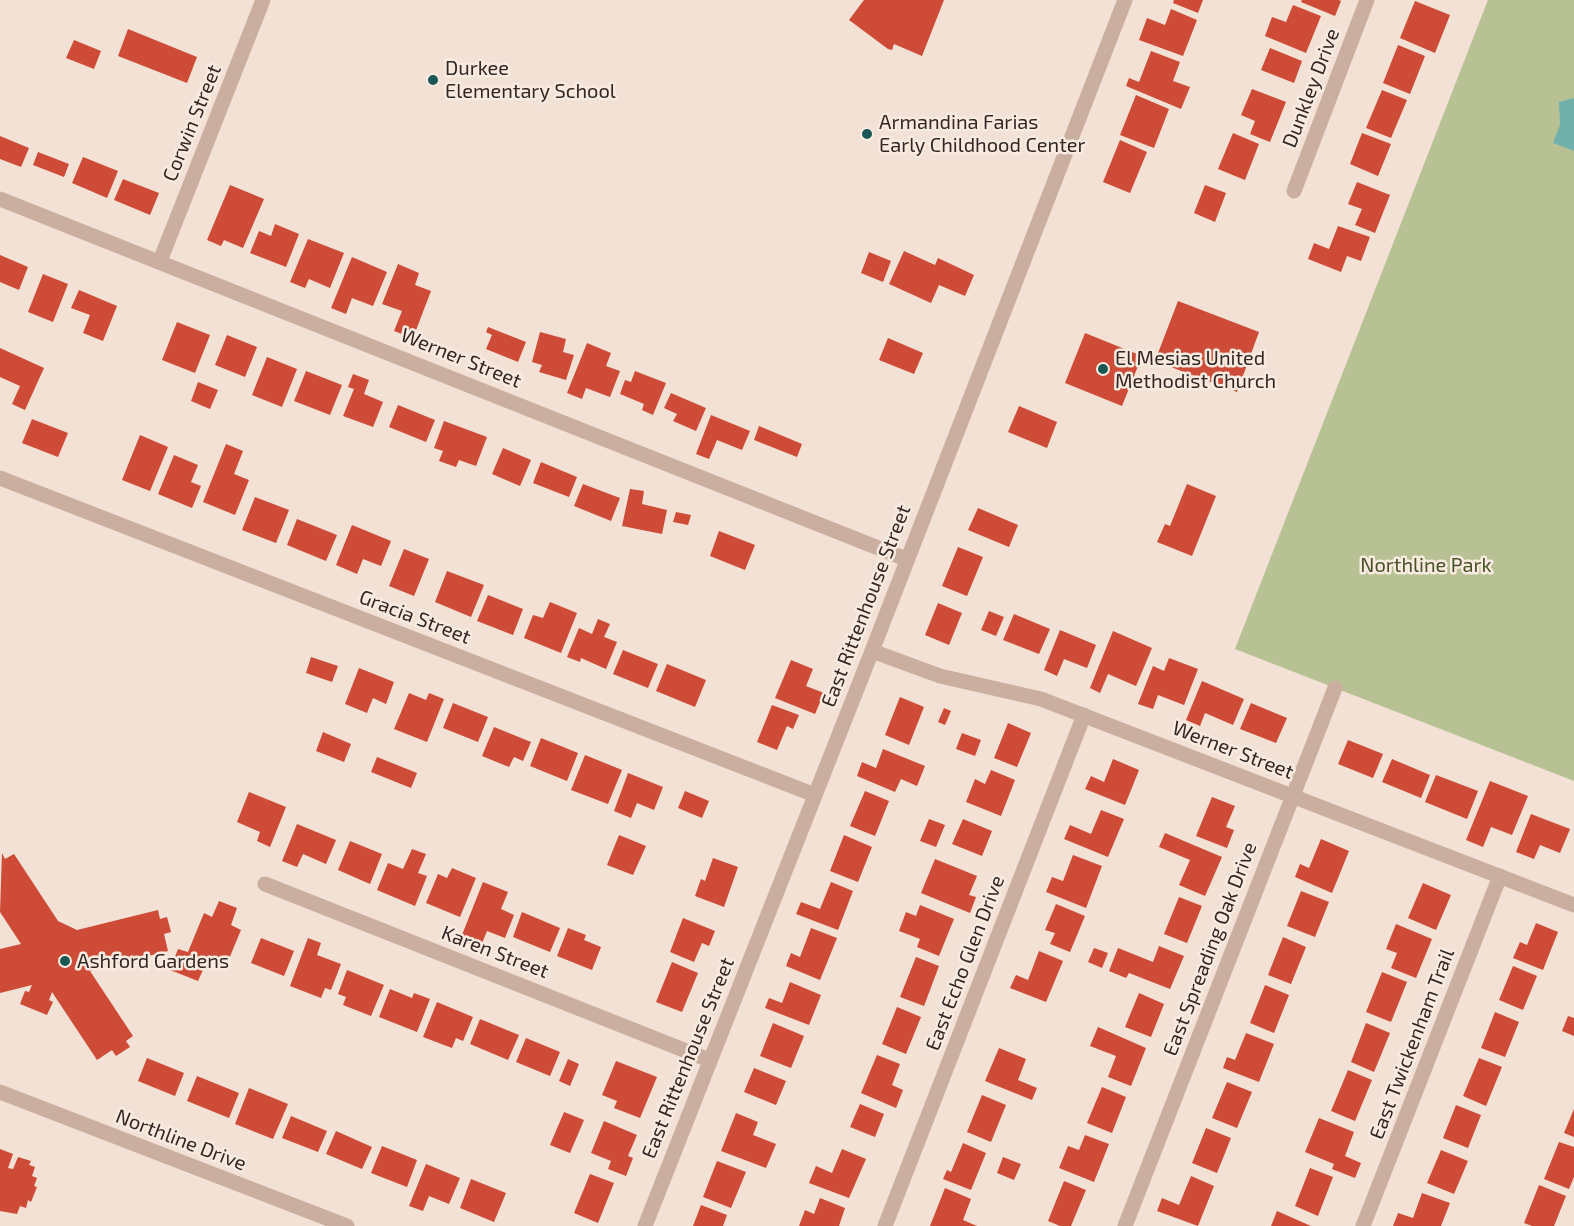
<!DOCTYPE html>
<style>
body{margin:0}
canvas{display:block;background:#f2e1d4}
</style>
<canvas width="1574" height="1226"></canvas>
<script>
const c = document.querySelector('canvas').getContext('2d');
c.lineJoin = 'round';
function fill(path, color) {
  c.fillStyle = color;
  c.fill(path, 'evenodd');
}
function toPath(rows) {
  const path = new Path2D();
  for (const r of rows) {
    path.moveTo(r[0], r[1]);
    for (let i = 2; i < r.length; i += 2) path.lineTo(r[i], r[i + 1]);
  }
  return path;
}
function trace(path, color, width, dash) {
  c.strokeStyle = color;
  c.lineWidth = width;
  c.lineCap = dash ? 'butt' : 'round';
  c.setLineDash(dash || []);
  c.stroke(path);
}
function label(font, color, halo, rows, align = 'center') {
  c.font = font + ' "Exo 2",sans-serif';
  c.lineWidth = 5;
  c.setLineDash([]);
  c.textBaseline = 'middle';
  c.strokeStyle = halo;
  c.fillStyle = color;
  for (const [text, x, y, turn = 0] of rows) {
    c.save();
    c.translate(x, y);
    c.rotate((+turn || 0) * Math.PI / 180);
    c.textAlign = isNaN(turn) ? turn : align;
    if (halo) c.strokeText(text, 0, 0);
    c.fillText(text, 0, 0);
    c.restore();
  }
}
const green = toPath([
 [1488,0,1574,0,1574,781,1235,649]
]);
const water = toPath([
 [1574,98,1574,151,1553,143,1560,125,1559,102]
]);
const building = toPath([
 [864,0,944,0,922,56,894,44,892,50,888,49,849,20],
 [1174,0,1203,0,1198,13,1173,3],
 [1302,0,1339,0,1341,1,1335,16,1301,2],
 [1415,1,1450,15,1435,53,1400,38],
 [1293,5,1321,16,1306,53,1265,36,1272,17,1286,22],
 [1171,9,1197,20,1183,56,1139,40,1147,18,1165,25],
 [128,29,197,57,187,83,118,56],
 [74,40,101,51,94,69,66,58],
 [1398,45,1425,56,1410,94,1383,83],
 [1270,48,1302,61,1294,83,1261,70],
 [1151,51,1180,62,1173,81,1190,87,1181,109,1126,86,1129,78,1139,82],
 [1252,89,1286,102,1270,142,1250,134,1255,121,1241,115],
 [1382,90,1407,100,1391,138,1366,128],
 [1136,95,1169,109,1154,148,1120,135],
 [1233,133,1259,144,1245,180,1218,169],
 [1362,133,1391,144,1378,176,1350,164],
 [0,136,29,148,21,167,0,159],
 [1120,140,1147,152,1130,193,1103,182],
 [38,152,69,164,64,177,33,165],
 [83,157,118,171,107,198,72,183],
 [123,179,159,193,150,215,114,200],
 [1357,182,1390,195,1375,233,1355,225,1362,209,1348,204],
 [230,185,264,199,243,248,224,240,221,246,207,240],
 [1205,185,1226,193,1215,222,1194,213],
 [275,224,299,234,286,267,250,253,259,231,271,236],
 [1338,226,1370,237,1361,261,1347,256,1341,272,1308,259,1314,243,1329,249],
 [308,239,344,253,330,288,309,279,305,288,290,282],
 [904,251,935,265,938,258,974,275,965,296,939,285,931,303,889,284],
 [869,252,891,261,883,282,861,273],
 [0,255,28,267,19,290,0,282],
 [352,257,387,272,373,306,352,298,346,314,331,308],
 [398,264,419,273,415,285,431,291,413,338,394,331,402,311,382,304],
 [43,274,68,284,53,322,28,312],
 [79,290,117,306,103,341,83,333,90,315,71,308],
 [1178,301,1259,332,1237,392,1155,361],
 [177,322,210,335,195,373,162,360],
 [488,327,526,342,518,362,486,349,492,335,486,332],
 [540,332,566,339,563,352,574,355,566,380,539,372,542,365,532,362],
 [1085,333,1142,356,1122,406,1065,383],
 [227,335,257,347,245,377,215,365],
 [888,338,923,353,914,374,879,360],
 [587,343,611,353,606,366,620,371,610,397,586,388,582,399,567,393],
 [0,348,44,368,25,410,12,404,20,386,0,377],
 [267,357,297,369,282,407,252,395],
 [306,371,342,385,330,415,294,401],
 [635,371,666,383,653,415,642,410,644,404,620,394,625,380,631,382],
 [353,374,369,380,364,394,383,402,373,427,343,416,354,389,348,387],
 [198,382,218,390,210,409,191,401],
 [671,393,706,408,696,431,673,421,677,414,664,408],
 [398,405,435,420,426,442,389,427],
 [1019,406,1057,422,1047,448,1008,432],
 [711,415,750,431,742,450,717,440,709,459,696,454],
 [32,419,68,433,58,457,22,443],
 [444,421,487,437,476,466,459,460,456,467,439,461,443,451,434,448],
 [759,426,802,444,797,457,754,440],
 [140,435,168,447,150,491,122,480],
 [226,444,243,451,234,474,249,480,235,515,203,502],
 [503,448,531,460,520,486,492,474],
 [174,455,198,465,191,482,201,486,192,508,158,494],
 [541,462,577,477,569,497,533,483],
 [583,484,620,498,611,521,574,506],
 [1187,484,1216,496,1192,556,1157,542,1165,524,1170,526],
 [630,489,644,491,642,504,667,510,662,534,622,526],
 [255,497,289,510,276,543,242,530],
 [978,508,1018,525,1009,547,968,530],
 [676,512,691,515,688,525,673,522],
 [297,519,337,535,326,561,287,545],
 [352,525,391,541,381,566,363,559,357,574,336,565],
 [719,531,755,545,745,570,710,556],
 [958,547,983,557,967,596,942,586],
 [404,549,429,559,414,596,389,586],
 [447,571,484,585,471,617,435,602],
 [488,595,523,609,513,635,477,621],
 [550,602,577,613,561,653,524,638,533,615,543,618],
 [938,603,962,613,949,645,925,635],
 [989,611,1004,617,996,636,981,630],
 [1014,614,1050,629,1039,654,1003,640],
 [598,619,610,624,604,637,617,642,606,669,581,658,580,662,567,657,579,628,592,634],
 [1060,630,1096,645,1087,668,1064,659,1057,676,1044,670],
 [1113,631,1152,648,1136,686,1108,674,1100,693,1090,688],
 [623,650,658,664,648,688,613,674],
 [311,657,338,666,332,682,306,673],
 [1169,658,1198,669,1184,705,1158,695,1153,709,1138,704,1153,666,1164,671],
 [791,660,813,669,806,686,824,693,815,714,775,698],
 [667,664,706,680,695,707,656,691],
 [359,668,394,682,386,704,373,698,367,713,345,704],
 [1202,681,1244,699,1233,725,1205,713,1200,726,1186,720],
 [409,693,426,700,429,693,444,699,427,742,394,729],
 [900,697,924,707,909,745,885,735],
 [453,703,488,717,478,742,443,728],
 [1251,703,1287,718,1276,743,1240,729],
 [772,705,799,715,793,729,787,726,777,750,757,742],
 [944,708,951,711,945,725,938,722],
 [1008,723,1031,733,1017,767,994,758],
 [494,727,531,742,523,761,514,757,509,767,482,756],
 [323,732,351,744,344,762,316,751],
 [962,733,981,740,975,756,956,749],
 [541,738,578,753,567,781,530,766],
 [1348,740,1383,754,1373,778,1338,764],
 [883,749,925,766,917,786,901,779,895,792,857,776,862,762,876,768],
 [585,755,622,770,608,804,571,790],
 [377,757,417,773,411,788,371,772],
 [1113,759,1139,770,1125,805,1085,789,1091,776,1104,782],
 [1392,759,1430,775,1421,798,1382,782],
 [991,770,1015,780,1001,816,966,802,975,779,985,784],
 [628,773,663,787,654,810,637,803,631,818,614,811],
 [1436,775,1478,791,1467,819,1425,802],
 [1490,781,1528,796,1512,835,1491,827,1483,847,1466,840],
 [685,791,709,801,702,818,678,808],
 [865,791,889,801,875,836,850,826],
 [249,792,286,807,270,847,257,841,260,832,237,822],
 [1212,797,1235,806,1226,827,1234,830,1227,848,1196,836],
 [1101,810,1124,819,1108,857,1064,839,1070,825,1091,834],
 [1531,814,1570,829,1560,853,1540,845,1534,859,1516,852],
 [929,819,945,825,936,847,920,841],
 [963,819,992,831,982,856,952,844],
 [297,824,336,840,326,864,303,854,297,867,282,861],
 [1165,833,1222,857,1205,896,1179,885,1190,860,1159,847],
 [619,835,646,846,633,875,607,865],
 [844,835,872,847,858,882,830,871],
 [1321,839,1349,851,1332,893,1295,877,1300,864,1309,868],
 [350,841,382,854,370,884,338,870],
 [412,849,426,854,418,873,427,876,415,906,377,890,388,863,403,869],
 [2,853,5,859,14,854,58,921,77,930,158,910,160,919,167,917,171,932,164,934,168,951,90,971,133,1036,126,1041,130,1047,116,1056,112,1050,97,1060,52,992,49,1000,53,1002,47,1015,20,1004,25,991,29,992,32,985,0,993,0,949,21,944,0,912],
 [1073,855,1102,866,1086,908,1046,892,1052,877,1063,881],
 [713,858,738,867,724,907,695,896,701,879,705,881],
 [935,859,977,876,969,895,976,897,970,913,921,893],
 [452,868,476,878,460,917,426,903,438,874,447,878],
 [483,882,508,892,501,909,514,915,505,938,487,931,480,948,460,940],
 [831,882,853,891,838,930,796,914,801,902,820,909],
 [1423,883,1451,895,1436,930,1408,918],
 [1301,891,1329,902,1315,937,1287,926],
 [1179,897,1202,906,1187,943,1164,934],
 [219,901,237,908,231,925,241,930,226,966,208,959,198,981,170,970,178,949,188,952,204,913,212,917],
 [1056,904,1085,916,1070,952,1050,944,1055,933,1045,930],
 [920,905,954,919,939,956,917,947,920,939,899,931,906,912,916,916],
 [522,912,560,928,550,952,513,937],
 [683,918,715,931,709,946,702,943,694,962,670,952],
 [1536,923,1558,932,1543,970,1513,958,1520,942,1527,945],
 [1396,924,1432,939,1416,978,1391,968,1397,953,1386,949],
 [568,928,586,935,584,940,601,947,592,970,557,956],
 [811,928,837,938,820,980,786,966,791,953,800,957],
 [1283,937,1306,947,1291,984,1268,975],
 [261,938,294,951,284,976,251,963],
 [308,938,321,943,317,955,341,964,331,990,325,988,321,998,290,986],
 [1159,946,1184,956,1170,989,1129,973,1126,978,1109,971,1118,948,1153,962],
 [1094,948,1108,953,1102,968,1088,962],
 [1039,951,1063,961,1046,1002,1010,988,1016,975,1028,980],
 [916,957,939,966,924,1006,900,997],
 [672,962,698,973,682,1012,656,1002],
 [1513,966,1537,976,1523,1010,1499,1000],
 [347,970,384,985,371,1016,343,1005,346,997,338,994],
 [1382,972,1407,982,1391,1022,1366,1012],
 [790,982,821,995,809,1025,765,1008,769,998,782,1003],
 [1265,985,1289,995,1274,1033,1250,1023],
 [390,989,412,998,414,993,430,999,417,1032,379,1017],
 [1139,993,1164,1004,1151,1037,1125,1027],
 [437,1002,473,1017,463,1041,456,1038,452,1048,423,1037],
 [897,1007,921,1017,906,1054,882,1044],
 [1495,1012,1519,1022,1505,1057,1481,1048],
 [1568,1016,1574,1018,1574,1036,1562,1031],
 [480,1019,519,1035,508,1060,470,1044],
 [773,1023,804,1036,791,1068,760,1056],
 [1366,1023,1390,1033,1374,1072,1351,1062],
 [1098,1027,1146,1048,1131,1086,1108,1077,1116,1056,1090,1046],
 [1246,1033,1274,1044,1259,1082,1223,1068,1227,1057,1235,1060],
 [526,1038,560,1052,550,1076,516,1062],
 [999,1048,1026,1059,1018,1080,1037,1088,1032,1100,985,1081],
 [877,1055,900,1064,892,1085,903,1090,896,1108,861,1093],
 [147,1058,184,1073,175,1096,138,1081],
 [1479,1058,1502,1067,1486,1106,1463,1096],
 [568,1059,579,1064,570,1086,559,1081],
 [616,1061,657,1077,640,1118,614,1108,617,1101,602,1095],
 [754,1068,786,1081,776,1105,744,1092],
 [1348,1070,1372,1080,1355,1121,1331,1111],
 [197,1076,239,1093,229,1118,187,1101],
 [1227,1082,1252,1092,1237,1128,1212,1118],
 [1102,1087,1126,1097,1112,1133,1087,1123],
 [249,1088,288,1104,273,1139,235,1124],
 [982,1095,1006,1105,991,1142,967,1132],
 [860,1104,884,1114,875,1137,850,1127],
 [1456,1105,1481,1115,1468,1148,1443,1138],
 [1574,1109,1574,1137,1564,1133],
 [564,1112,584,1120,570,1153,550,1145],
 [736,1113,758,1122,753,1135,776,1144,766,1168,721,1151],
 [291,1116,327,1131,318,1152,282,1138],
 [1319,1118,1354,1132,1345,1156,1361,1163,1355,1178,1332,1169,1334,1164,1305,1152],
 [604,1121,637,1135,628,1156,633,1158,626,1176,608,1169,611,1161,591,1153],
 [1206,1128,1231,1138,1217,1173,1192,1163],
 [336,1131,372,1147,362,1169,326,1154],
 [1085,1135,1109,1144,1094,1182,1059,1168,1068,1146,1079,1150],
 [1559,1142,1574,1147,1574,1177,1569,1189,1544,1179],
 [963,1143,986,1153,971,1190,943,1179,947,1170,951,1172],
 [382,1146,417,1160,407,1187,371,1173],
 [0,1149,13,1154,8,1168,13,1169,18,1157,31,1161,29,1165,35,1167,32,1176,37,1178,34,1186,37,1187,31,1202,28,1200,26,1208,20,1206,17,1214,0,1211],
 [842,1149,866,1159,849,1198,809,1183,816,1166,832,1173],
 [1441,1150,1468,1161,1454,1194,1427,1183],
 [1003,1157,1021,1164,1014,1180,997,1173],
 [717,1161,746,1172,731,1208,703,1197],
 [426,1164,460,1178,449,1204,429,1196,423,1211,409,1206],
 [1310,1168,1333,1177,1318,1216,1295,1206],
 [590,1174,614,1183,598,1223,574,1213],
 [1191,1176,1214,1186,1198,1226,1157,1211,1162,1198,1179,1205],
 [471,1179,506,1193,494,1222,460,1208],
 [1064,1181,1086,1190,1071,1226,1060,1226,1048,1221],
 [1539,1185,1566,1196,1554,1226,1532,1226,1524,1223],
 [945,1188,971,1199,963,1220,977,1226,930,1226],
 [1422,1193,1450,1203,1441,1226,1393,1226,1398,1213,1413,1218],
 [820,1198,845,1208,839,1226,799,1226,805,1210,814,1214],
 [701,1205,727,1215,723,1226,693,1226],
 [1277,1211,1311,1226,1271,1226]
]);
const minor = toPath([
 [1294,191,1367,0],
 [0,199,906,559],
 [160,261,263,0],
 [0,478,815,795],
 [872,651,940,676,1041,699,1574,905],
 [265,884,709,1060],
 [0,1092,347,1226],
 [645,1226,872,651,1125,0],
 [885,1226,1084,715],
 [1125,1226,1335,688],
 [1363,1226,1500,876]
]);
const markers = [
 [433,80,6,"#185754"],
 [867,134,6,"#185754"],
 [1103,369,6,"#185754"],
 [65,961,6,"#185754"]
];
const poiNames = [
 ["Durkee",445,68],
 ["Elementary School",445,91],
 ["Armandina Farias",879,122],
 ["Early Childhood Center",879,145],
 ["El Mesias United",1115,358],
 ["Methodist Church",1115,381],
 ["Ashford Gardens",77,961]
];
const streetNames = [
 ["Dunkley Drive",1311,88,-69],
 ["Corwin Street",192,123,-68],
 ["Werner Street",461,358,22],
 ["East Rittenhouse Street",866,606,-69],
 ["Gracia Street",415,617,21],
 ["Werner Street",1233,750,21],
 ["East Spreading Oak Drive",1210,949,-69],
 ["Karen Street",495,952,21],
 ["East Echo Glen Drive",965,963,-69],
 ["East Twickenham Trail",1412,1044,-69],
 ["East Rittenhouse Street",688,1058,-68],
 ["Northline Drive",181,1140,21]
];
const parkNames = [
 ["Northline Park",1426,565]
];
fill(green, '#b7c194');
fill(water, '#72b0ac');
fill(building, '#cd4b37');
trace(minor, '#caafa0', 15);
for (const [x, y, r, color] of markers) {
  const dot = new Path2D();
  dot.arc(x, y, r, 0, 2 * Math.PI);
  c.fillStyle = color;
  c.fill(dot);
  trace(dot, '#faebe1', 2);
}
label('20px', '#332724', '#faebe1', poiNames, 'left');
label('20px', '#332724', '#faebe1', streetNames);
label('20px', '#475326', '#faebe1', parkNames);
</script>
